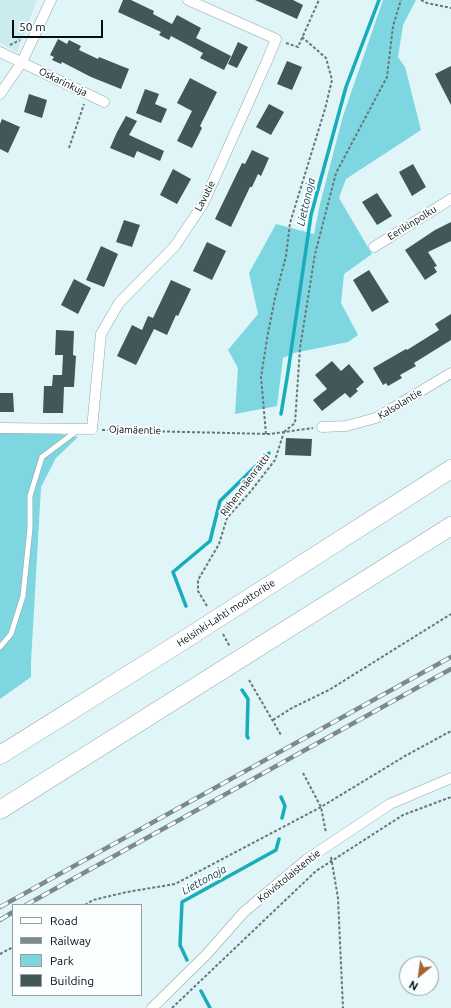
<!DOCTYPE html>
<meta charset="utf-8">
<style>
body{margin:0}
#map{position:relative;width:451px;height:1008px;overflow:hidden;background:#dff5f7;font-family:Ubuntu,sans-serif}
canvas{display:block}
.legend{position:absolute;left:12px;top:904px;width:130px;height:92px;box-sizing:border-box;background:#fafeff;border:1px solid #989e9f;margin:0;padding:5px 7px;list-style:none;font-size:12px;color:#060d0e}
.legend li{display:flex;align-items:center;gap:8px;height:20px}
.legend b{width:20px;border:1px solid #989e9f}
.north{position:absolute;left:399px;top:956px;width:40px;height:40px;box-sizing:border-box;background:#fafeff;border:1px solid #989e9f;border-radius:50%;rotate:209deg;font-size:11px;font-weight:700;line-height:16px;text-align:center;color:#060d0e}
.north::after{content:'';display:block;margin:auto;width:14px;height:18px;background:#a66331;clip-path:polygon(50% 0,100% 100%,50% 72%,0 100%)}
.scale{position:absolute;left:12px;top:20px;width:91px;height:18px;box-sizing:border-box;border:2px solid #060d0e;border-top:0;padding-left:5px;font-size:12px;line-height:14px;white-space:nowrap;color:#060d0e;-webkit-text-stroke:3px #fafeff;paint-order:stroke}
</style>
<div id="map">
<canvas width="451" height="1008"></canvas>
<ul class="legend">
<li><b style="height:5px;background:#fff"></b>Road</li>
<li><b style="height:5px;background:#7b8a8c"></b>Railway</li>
<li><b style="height:11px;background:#7ed6e0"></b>Park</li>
<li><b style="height:11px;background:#435658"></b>Building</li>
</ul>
<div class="north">N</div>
<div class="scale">50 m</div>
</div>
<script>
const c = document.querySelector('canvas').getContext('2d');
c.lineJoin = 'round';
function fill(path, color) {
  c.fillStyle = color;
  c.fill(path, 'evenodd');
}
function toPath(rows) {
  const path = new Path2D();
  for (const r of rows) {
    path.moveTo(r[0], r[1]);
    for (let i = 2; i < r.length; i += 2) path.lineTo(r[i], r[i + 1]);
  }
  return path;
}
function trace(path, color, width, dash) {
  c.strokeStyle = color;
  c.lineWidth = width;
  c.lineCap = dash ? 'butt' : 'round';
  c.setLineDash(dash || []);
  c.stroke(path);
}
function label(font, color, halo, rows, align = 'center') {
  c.font = font + ' Ubuntu,sans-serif';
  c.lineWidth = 4;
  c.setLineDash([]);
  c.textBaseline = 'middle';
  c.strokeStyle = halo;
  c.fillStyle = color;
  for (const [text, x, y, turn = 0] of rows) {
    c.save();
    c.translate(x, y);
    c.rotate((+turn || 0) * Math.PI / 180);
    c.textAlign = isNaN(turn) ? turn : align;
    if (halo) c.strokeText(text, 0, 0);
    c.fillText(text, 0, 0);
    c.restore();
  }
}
const built = toPath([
 [0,0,37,0,17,52,0,43]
]);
const green = toPath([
 [383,0,416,0,403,25,398,57,405,67,421,130,346,179,339,198,372,254,344,274,341,303,358,335,348,342,294,353,283,358,277,406,235,414,238,368,228,350,258,314,249,273,276,224,314,234,320,204,343,116],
 [0,424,78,437,56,458,41,487,31,662,31,677,0,699]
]);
const stream = toPath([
 [281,414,288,372,311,215,346,87,379,0],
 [186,606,173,572,210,541,220,501,269,453],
 [242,690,248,699,247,736,248,738],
 [281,797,285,806,282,818],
 [187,960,180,945,182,902,276,850,279,839],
 [201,991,210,1008]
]);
const building = toPath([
 [123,0,131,0,154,11,153,14,172,24,177,15,201,28,196,38,231,56,224,70,200,58,203,53,171,36,169,40,159,35,161,32,118,12],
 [255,0,293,0,303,5,297,19],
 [58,39,67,44,69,40,81,46,79,50,98,59,99,57,129,69,121,89,91,77,62,62,61,64,52,60,54,57,50,55],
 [238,42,248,47,237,68,228,64],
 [287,61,302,67,292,90,277,84],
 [451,66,451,105,435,74],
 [190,78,217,92,200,126,202,128,192,148,177,141,192,111,177,103],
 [145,89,159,94,155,104,167,109,161,123,136,113],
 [29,94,47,100,42,118,24,112],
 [269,104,284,112,271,135,256,127],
 [126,116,137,121,129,135,164,151,160,161,137,151,134,158,110,148,117,132],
 [2,119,20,127,8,153,0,149,0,124],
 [252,150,269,158,261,176,258,174,252,187,250,187,231,227,215,219,242,163,245,164],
 [413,164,426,187,412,196,399,172],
 [173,169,191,179,177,204,160,195],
 [377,193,392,216,377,225,362,202],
 [124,220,140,225,132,247,116,242],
 [451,222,451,241,428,252,437,266,434,267,437,272,425,280,405,250,435,230],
 [207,242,226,251,212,280,193,271],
 [101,246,118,254,104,287,86,280],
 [369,270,389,302,372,312,353,280],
 [74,279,91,288,78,314,61,305],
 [171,280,191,289,178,316,176,315,167,335,154,329,136,365,117,356,132,325,142,330,148,316,153,318],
 [451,314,451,340,414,363,416,366,400,375,402,378,388,386,386,383,383,385,373,368,406,349,407,350,439,330,435,324],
 [56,330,74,331,73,355,76,356,74,387,64,387,63,413,43,413,44,386,52,386,53,375,62,375,63,355,55,355],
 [332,361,341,371,349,364,364,382,356,389,358,391,350,398,345,393,322,411,313,400,327,389,315,375],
 [0,393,13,393,14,412,0,412],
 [286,438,312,439,311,456,285,455]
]);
const path = toPath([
 [421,0,427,3,451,8],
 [286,43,298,47,319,0],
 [10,45,20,40],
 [69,148,84,104],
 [102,430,270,434,313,428],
 [284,432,295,423,300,348,315,254,336,173,387,77,393,26,401,0],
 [266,434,261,377,268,333,275,298,286,256,290,223,325,109,332,80,326,58,302,37],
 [207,606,198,591,198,580,219,544,227,518,251,491,275,460,284,432],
 [223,634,230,647],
 [249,680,281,735],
 [273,720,292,708,329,690,451,614],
 [303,773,321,807,326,833],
 [331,857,338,898,343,1008],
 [85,905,93,900,127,892,175,884,321,807,405,756,451,731],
 [0,954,13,947],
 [172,1008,316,871,403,815,451,797]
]);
const lane = toPath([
 [0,647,11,634,23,596,30,528,30,496,42,457,78,430]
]);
const street = toPath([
 [0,52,104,102],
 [0,94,22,62,51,0],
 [374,247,451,199],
 [322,427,346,426,376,418,451,373],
 [0,428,92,429,101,334,119,303,175,246,203,204,267,61,276,39,188,0],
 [152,1008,206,955,244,912,306,860,390,804,451,778]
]);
const highway = toPath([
 [0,755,173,647,451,469],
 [0,810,451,526]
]);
const rail = toPath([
 [26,905,451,669],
 [0,907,451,657],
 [0,920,13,912]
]);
const streetNames = [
 ["Oskarinkuja",63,82,26],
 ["Lavutie",205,196,-63],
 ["Eerikinpolku",412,223,-32],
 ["Kalsolantie",400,404,-31],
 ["Ojamäentie",135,430,2],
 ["Riihenmäenraitti",245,485,-53],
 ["Helsinki-Lahti moottoritie",226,613,-33],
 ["Koivistolaistentie",289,876,-39]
];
const waterNames = [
 ["Liettonoja",306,202,-77],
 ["Liettonoja",204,880,-29]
];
fill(built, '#ccebee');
fill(green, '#7ed6e0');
trace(stream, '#19acba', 3.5);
fill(building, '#435658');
trace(lane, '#91a6a8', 6);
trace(street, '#91a6a8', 11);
trace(highway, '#91a6a8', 19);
trace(path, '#697778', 2, [3, 2]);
trace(lane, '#fff', 5);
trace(street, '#fff', 10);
trace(highway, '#fff', 18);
trace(rail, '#7b8a8c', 4.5);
trace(rail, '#fafeff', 3, [9]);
label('10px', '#060d0e', '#fafeff', streetNames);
label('italic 11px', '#0e474d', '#fafeff', waterNames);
</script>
